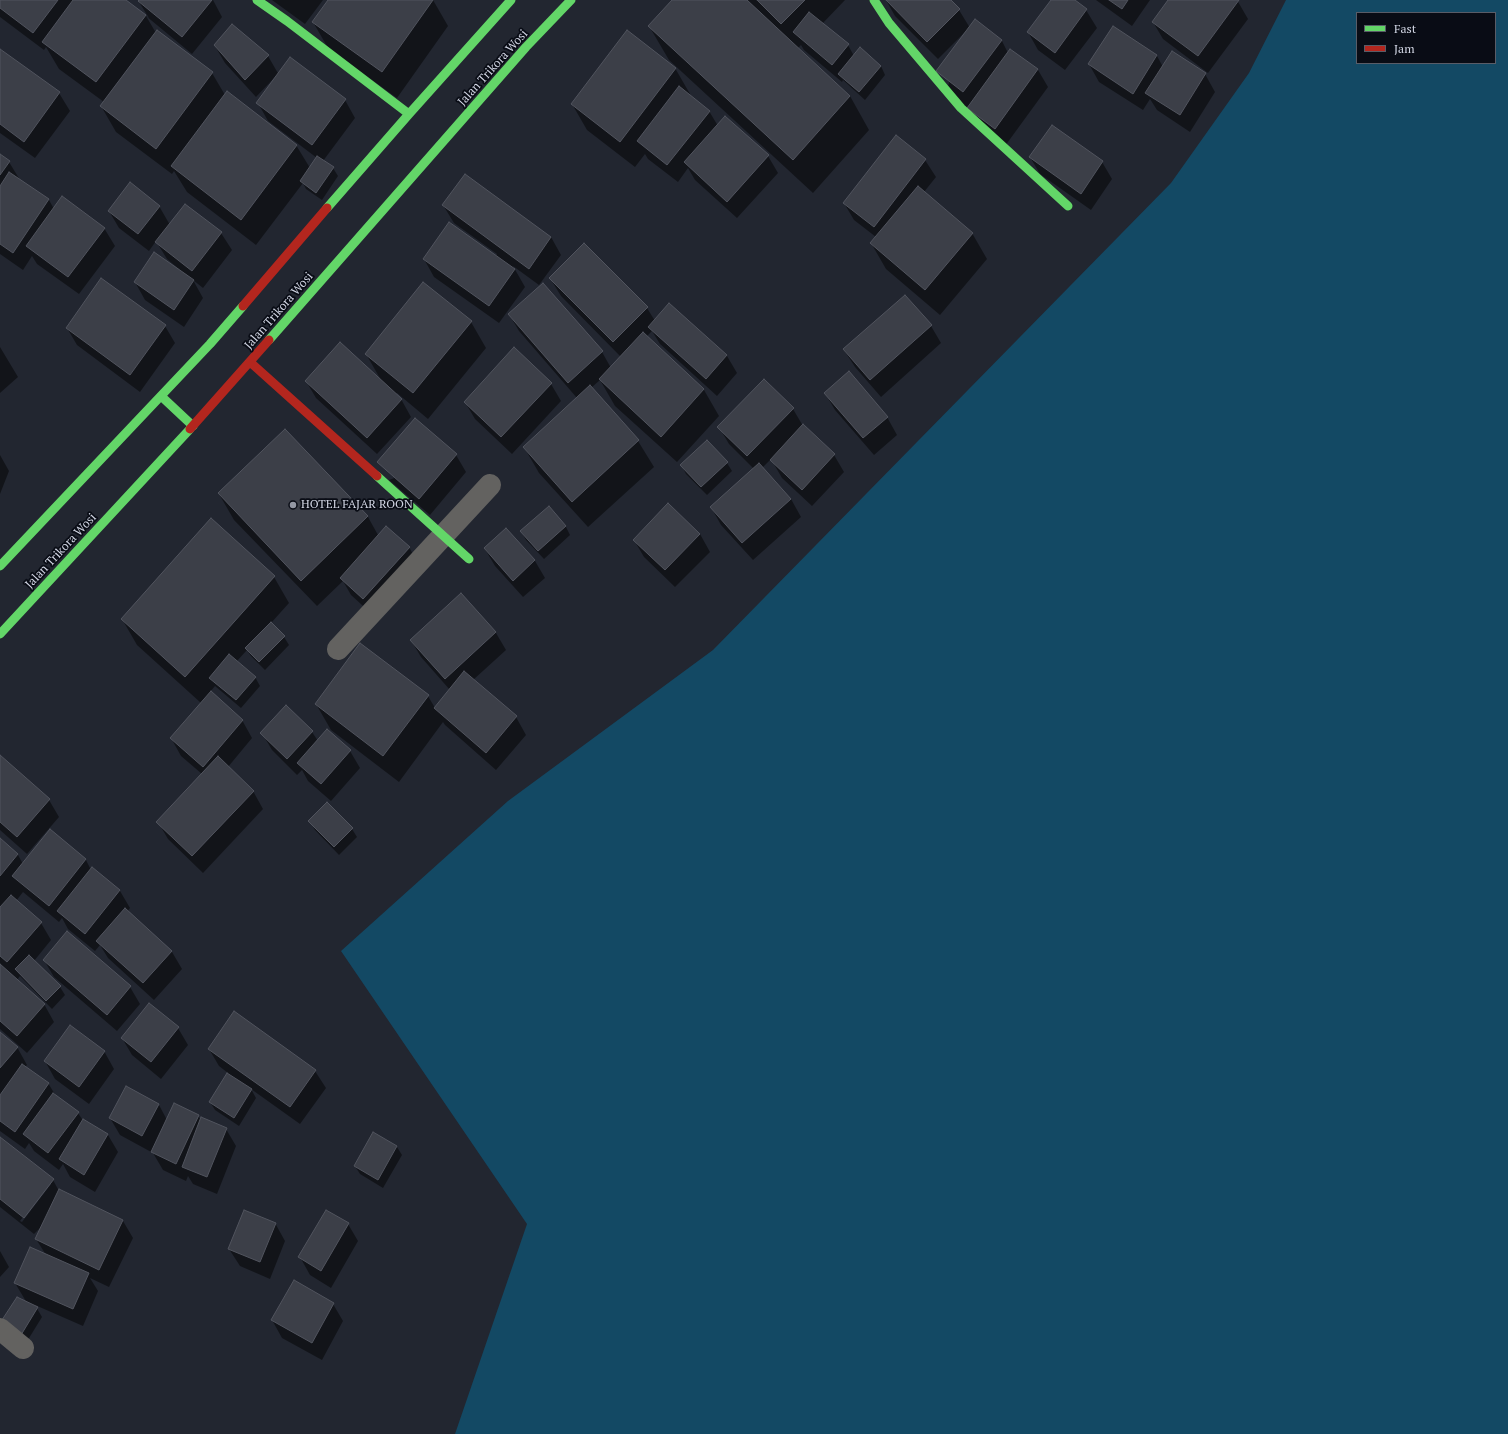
<!DOCTYPE html>
<style>
body{margin:0}
#map{position:relative;width:1508px;height:1434px;overflow:hidden;background:#222630;font-family:"PT Serif",serif}
canvas{display:block}
.legend{position:absolute;left:1356px;top:12px;width:140px;height:52px;box-sizing:border-box;background:#090c15;border:1px solid #595c67;margin:0;padding:5px 7px;list-style:none;font-size:12px;color:#d1d5e3}
.legend li{display:flex;align-items:center;gap:8px;height:20px}
.legend b{width:20px;border:1px solid #595c67}
</style>
<div id="map">
<canvas width="1508" height="1434"></canvas>
<ul class="legend">
<li><b style="height:5px;background:#63d668"></b>Fast</li>
<li><b style="height:5px;background:#b3261e"></b>Jam</li>
</ul>
</div>
<script>
const c = document.querySelector('canvas').getContext('2d');
c.lineJoin = 'round';
function fill(path, color) {
  c.fillStyle = color;
  c.fill(path, 'evenodd');
}
function toPath(rows) {
  const path = new Path2D();
  for (const r of rows) {
    path.moveTo(r[0], r[1]);
    for (let i = 2; i < r.length; i += 2) path.lineTo(r[i], r[i + 1]);
  }
  return path;
}
function trace(path, color, width, dash) {
  c.strokeStyle = color;
  c.lineWidth = width;
  c.lineCap = dash ? 'butt' : 'round';
  c.setLineDash(dash || []);
  c.stroke(path);
}
function label(font, color, halo, rows, align = 'center') {
  c.font = font + ' "PT Serif",serif';
  c.lineWidth = 3.5;
  c.setLineDash([]);
  c.textBaseline = 'middle';
  c.strokeStyle = halo;
  c.fillStyle = color;
  for (const [text, x, y, turn = 0] of rows) {
    c.save();
    c.translate(x, y);
    c.rotate((+turn || 0) * Math.PI / 180);
    c.textAlign = isNaN(turn) ? turn : align;
    if (halo) c.strokeText(text, 0, 0);
    c.fillText(text, 0, 0);
    c.restore();
  }
}
const water = toPath([
 [1286,0,1508,0,1508,1434,455,1434,527,1224,341,951,508,801,713,650,1171,183,1249,73],
 [1357,13,1495,13,1495,63,1357,63]
]);
const shadow = toPath([
 [0,0,124,0,149,18,139,2,141,0,213,0,222,17,192,54,146,16,156,33,157,31,212,73,225,95,296,145,310,168,317,158,268,121,258,103,276,76,256,97,225,63,215,46,232,26,268,56,279,75,345,100,355,118,323,161,333,168,338,176,322,200,306,189,303,183,256,245,187,192,174,171,172,174,116,132,101,106,104,102,59,69,46,47,44,50,0,17],
 [272,0,323,0,305,24],
 [329,0,433,0,448,26,397,98,328,48,313,22],
 [674,0,845,0,822,24,848,45,854,56,881,66,885,75,865,100,843,80,842,82,804,50,801,45,798,48,850,96,869,130,813,193,669,60,649,26],
 [886,0,950,0,959,10,970,28,976,21,1002,41,1008,53,1010,50,1038,70,1048,87,1005,146,947,89,967,30,938,59,895,16],
 [1052,0,1073,0,1086,10,1097,28,1065,70,1038,50,1028,32],
 [1096,0,1150,0,1132,26],
 [1169,0,1237,0,1248,19,1208,73,1163,39,1153,22],
 [1113,27,1157,56,1163,67,1205,74,1215,92,1190,132,1157,110,1150,99,1143,110,1099,82,1089,64],
 [0,50,59,93,70,111,35,158,0,133],
 [675,68,690,94,689,96,709,111,718,126,768,156,778,173,737,218,695,180,688,168,678,182,648,159,645,154,635,167,587,130,572,104],
 [896,136,925,160,936,177,924,192,972,233,987,259,940,315,886,269,871,243,876,237,854,220,844,203],
 [0,155,9,162,20,180,49,200,54,209,104,228,115,246,79,294,37,264,32,256,23,270,0,254],
 [1030,157,1102,162,1112,179,1091,210,1040,174],
 [185,205,221,233,232,250,203,288,193,280,203,298,184,327,145,300,135,282,179,269,167,259,156,241,149,251,119,228,109,211,159,206,170,225],
 [443,205,551,237,561,255,539,285,513,266,525,287,499,323,434,277,424,259,496,256,497,254,454,223],
 [584,244,647,308,655,321,669,304,727,356,737,373,717,396,660,344,652,331,646,337,704,390,719,416,677,462,615,406,600,380,591,388,638,441,654,467,588,527,539,473,524,447,577,398,519,331,509,314,543,285,602,352,611,368,621,357,561,296,550,278],
 [471,322,486,348,428,419,397,393,396,394,401,399,411,417,377,454,316,398,306,381,381,380,366,354],
 [165,326,175,343,140,392,77,345,67,328],
 [931,326,941,343,881,397,855,367,844,350],
 [0,347,18,377,0,393],
 [551,384,561,401,512,454,475,419,465,402],
 [825,393,887,417,897,435,874,455,835,410],
 [793,409,803,426,834,455,844,472,812,506,782,478,771,459,762,468,791,499,801,517,753,560,721,525,711,507,754,469,729,444,719,427],
 [285,430,368,517,378,535,409,547,419,565,373,615,351,595,343,581,317,606,234,520,219,494],
 [0,455,9,471,0,494],
 [456,455,466,472,430,515,389,480],
 [727,463,732,471,707,495,686,474,682,466],
 [549,507,566,527,570,535,544,559,526,540,521,531],
 [506,529,535,561,545,578,523,597,495,566,485,549],
 [700,534,710,552,675,587,644,557,634,540],
 [274,577,289,603,271,623,284,637,289,645,265,670,251,656,247,650,237,661,255,677,260,686,241,708,215,686,210,692,242,720,252,738,228,767,253,791,263,809,203,873,168,839,158,822,202,774,181,756,171,738,201,703,137,645,122,619],
 [461,595,496,633,506,650,473,680,516,717,526,735,496,770,445,725,443,722,399,782,331,730,316,704,428,696,435,708,450,690,421,657,411,640],
 [286,707,312,732,318,741,350,751,360,768,331,801,308,781,302,770,297,775,272,750,262,733],
 [0,756,49,800,59,817,27,854,0,830],
 [310,821,352,829,357,837,339,855,315,830],
 [51,831,86,860,91,870,92,869,120,891,130,908,127,912,172,952,182,969,154,1000,108,958,100,945,95,951,68,929,62,918,59,922,23,892,16,901,41,923,51,940,34,961,60,987,65,995,52,1009,20,976,17,980,44,1004,54,1022,27,1053,0,1029,0,840,18,855,23,864],
 [44,960,130,987,140,1004,117,1031,54,977],
 [235,1013,315,1071,326,1088,300,1124,251,1089,256,1098,239,1126,215,1110,210,1102,228,1073,219,1066,209,1049],
 [178,1028,188,1045,161,1079,132,1055,122,1038],
 [0,1033,17,1047,27,1065,25,1067,48,1083,56,1096,78,1113,82,1119,108,1135,118,1152,95,1192,70,1177,63,1164,59,1170,34,1151,29,1143,25,1149,0,1131],
 [104,1051,114,1069,89,1104,55,1079,45,1061],
 [126,1087,159,1105,167,1120,198,1116,201,1120,226,1129,236,1146,217,1194,193,1184,188,1176,186,1181,163,1170,153,1153,120,1135,110,1118],
 [374,1133,397,1147,402,1155,383,1188,360,1174,355,1166],
 [0,1139,53,1180,59,1191,60,1190,123,1221,133,1238,109,1287,90,1278,98,1291,83,1326,35,1305,42,1317,26,1343,6,1332,27,1303,15,1283,46,1255,36,1239,42,1226,34,1234,0,1207],
 [48,1184,51,1184,22,1222,20,1221],
 [275,1223,285,1241,270,1279,240,1266,229,1249],
 [348,1224,358,1241,331,1288,310,1275,300,1257],
 [0,1251,9,1267,0,1277],
 [333,1304,343,1321,322,1360,282,1338,272,1320]
]);
const building = toPath([
 [0,0,58,0,33,33,0,8,0,0],
 [73,0,126,0,146,15,96,82,42,42,73,0],
 [139,0,212,0,182,37,138,1,139,0],
 [328,0,433,0,382,72,312,22,328,0],
 [672,0,747,0,850,96,793,160,648,26,672,0],
 [757,0,805,0,781,24,757,0],
 [886,0,951,0,960,9,927,42,886,0],
 [1051,0,1075,0,1087,9,1055,53,1027,32,1051,0],
 [1109,0,1128,0,1122,9,1109,0],
 [1168,0,1239,0,1198,56,1152,22,1168,0],
 [809,12,849,44,832,65,793,32,809,12],
 [975,19,1002,40,963,92,936,71,975,19],
 [232,24,269,55,245,80,214,45,232,24],
 [1113,26,1157,55,1133,94,1088,64,1113,26],
 [157,30,213,72,156,149,100,106,157,30],
 [627,30,676,68,620,142,571,104,627,30],
 [860,47,881,66,859,92,838,74,860,47],
 [0,49,60,92,24,142,0,124,0,49],
 [1010,49,1038,69,995,129,967,108,1010,49],
 [1172,51,1206,73,1180,115,1145,93,1172,51],
 [290,57,346,99,312,145,256,103,290,57],
 [679,86,710,111,667,165,637,141,679,86],
 [227,91,297,145,241,220,171,166,227,91],
 [725,116,769,155,727,202,684,162,725,116],
 [1052,125,1103,161,1081,194,1029,157,1052,125],
 [896,135,926,159,874,227,843,203,896,135],
 [0,154,10,161,0,175,0,154],
 [317,156,334,167,316,193,300,181,317,156],
 [9,172,49,199,13,253,0,244,0,186,9,172],
 [465,174,551,237,529,269,442,205,465,174],
 [130,182,160,206,138,234,108,211,130,182],
 [918,186,973,233,925,290,870,243,918,186],
 [62,196,105,228,68,277,26,246,62,196],
 [185,204,222,232,192,271,155,242,185,204],
 [449,222,515,269,489,306,423,259,449,222],
 [584,243,648,307,613,342,549,278,584,243],
 [154,252,194,280,174,310,134,282,154,252],
 [101,278,166,325,130,375,66,328,101,278],
 [423,282,472,321,413,393,365,354,423,282],
 [543,283,603,351,568,383,508,314,543,283],
 [905,295,932,325,870,380,843,349,905,295],
 [669,303,727,355,706,379,648,327,669,303],
 [643,332,704,389,661,437,599,379,643,332],
 [340,342,402,399,367,438,305,381,340,342],
 [514,347,552,383,501,437,464,402,514,347],
 [849,371,888,417,863,438,824,393,849,371],
 [764,379,794,408,747,456,717,427,764,379],
 [590,385,639,440,572,502,523,447,590,385],
 [415,418,457,454,419,499,377,462,415,418],
 [803,424,835,454,802,490,770,460,803,424],
 [285,429,368,516,301,581,218,493,285,429],
 [707,440,728,462,701,487,680,465,707,440],
 [759,463,791,499,742,543,710,507,759,463],
 [668,503,700,534,665,570,633,540,668,503],
 [549,506,566,526,538,551,520,531,549,506],
 [211,518,275,576,185,677,121,619,211,518],
 [386,526,410,547,363,599,340,578,386,526],
 [506,528,535,560,513,581,484,548,506,528],
 [461,593,496,632,445,679,410,640,461,593],
 [271,622,285,636,259,662,245,648,271,622],
 [360,643,429,695,383,756,315,704,360,643],
 [229,654,256,677,236,700,209,678,229,654],
 [464,671,517,716,486,753,434,708,464,671],
 [211,691,243,720,203,767,170,738,211,691],
 [286,705,313,731,287,759,260,733,286,705],
 [327,729,351,750,321,784,297,763,327,729],
 [0,755,50,799,17,837,0,822,0,755],
 [218,756,254,791,192,856,156,822,218,756],
 [327,802,353,828,334,847,308,821,327,802],
 [50,829,86,859,49,906,12,876,50,829],
 [0,838,18,854,0,876,0,838],
 [92,867,120,890,85,934,57,911,92,867],
 [11,895,42,922,7,962,0,956,0,907,11,895],
 [125,908,172,951,143,983,96,941,125,908],
 [67,931,131,986,107,1015,43,960,67,931],
 [29,955,61,986,46,1001,15,969,29,955],
 [0,964,45,1004,17,1036,0,1021,0,964],
 [149,1003,179,1027,151,1062,121,1038,149,1003],
 [234,1011,316,1070,290,1107,208,1049,234,1011],
 [70,1025,105,1051,79,1087,44,1061,70,1025],
 [0,1032,18,1047,0,1068,0,1032],
 [22,1064,49,1083,15,1132,0,1121,0,1095,22,1064],
 [227,1073,252,1089,234,1118,209,1102,227,1073],
 [126,1086,159,1104,142,1136,109,1118,126,1086],
 [53,1093,79,1112,48,1153,23,1134,53,1093],
 [174,1103,199,1115,176,1164,151,1152,174,1103],
 [201,1117,227,1128,207,1177,182,1167,201,1117],
 [83,1119,108,1134,84,1175,59,1159,83,1119],
 [373,1132,397,1146,378,1180,354,1166,373,1132],
 [0,1137,54,1179,24,1218,0,1199,0,1137],
 [59,1189,123,1220,99,1270,35,1239,59,1189],
 [244,1210,276,1223,260,1262,228,1249,244,1210],
 [326,1210,349,1223,321,1271,298,1257,326,1210],
 [30,1247,89,1273,73,1309,14,1283,30,1247],
 [294,1280,334,1303,312,1343,271,1320,294,1280],
 [17,1297,38,1307,21,1335,0,1323,17,1297]
]);
const street = toPath([
 [338,649,490,485],
 [0,1329,23,1348]
]);
const fast = toPath([
 [257,0,287,21,409,114],
 [874,0,889,23,961,108,1068,206],
 [327,208,409,114,511,0],
 [269,340,526,47,571,0],
 [161,396,193,426],
 [377,476,469,559],
 [0,566,210,344,243,306],
 [0,634,190,429]
]);
const jam = toPath([
 [243,306,327,208],
 [250,362,377,476],
 [190,429,269,340]
]);
const markers = [
 [293,505,4,"#9498a4"]
];
const streetNames = [
 ["Jalan Trikora Wosi",493,68,-48],
 ["Jalan Trikora Wosi",279,311,-49],
 ["Jalan Trikora Wosi",61,551,-47]
];
const poiNames = [
 ["HOTEL FAJAR ROON",301,505]
];
fill(water, '#134964');
fill(shadow, '#0007');
fill(building, '#3c3f48');
trace(building, '#51545e', 1);
trace(street, '#636260', 22);
trace(fast, '#63d668', 9);
trace(jam, '#b3261e', 9);
for (const [x, y, r, color] of markers) {
  const dot = new Path2D();
  dot.arc(x, y, r, 0, 2 * Math.PI);
  c.fillStyle = color;
  c.fill(dot);
  trace(dot, '#090c15', 1.5);
}
label('12px', '#d1d5e3', '#090c15', streetNames);
label('12px', '#d1d5e3', '#090c15', poiNames, 'left');
</script>
